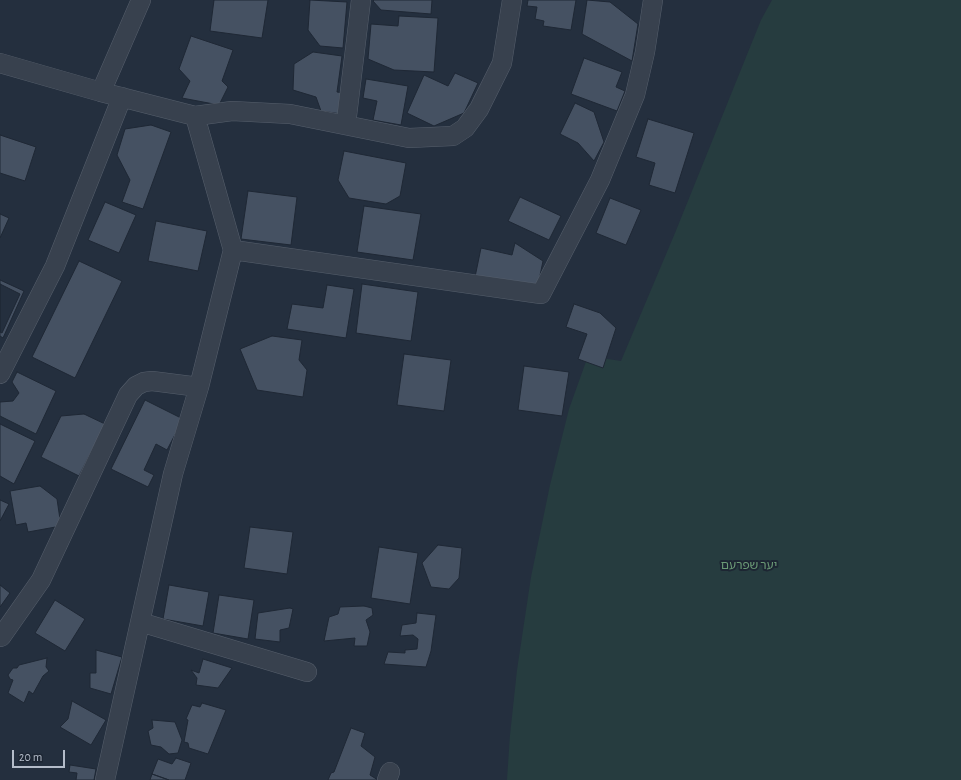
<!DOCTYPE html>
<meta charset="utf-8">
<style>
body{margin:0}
#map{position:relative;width:961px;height:780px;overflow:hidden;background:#242f3e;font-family:"Alegreya Sans",sans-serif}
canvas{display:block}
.scale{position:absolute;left:12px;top:750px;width:53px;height:18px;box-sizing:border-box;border:2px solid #b4bcc9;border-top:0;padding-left:5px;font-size:12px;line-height:14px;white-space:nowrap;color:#b4bcc9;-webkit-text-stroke:3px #1d2633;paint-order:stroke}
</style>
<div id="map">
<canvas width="961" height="780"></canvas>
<div class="scale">20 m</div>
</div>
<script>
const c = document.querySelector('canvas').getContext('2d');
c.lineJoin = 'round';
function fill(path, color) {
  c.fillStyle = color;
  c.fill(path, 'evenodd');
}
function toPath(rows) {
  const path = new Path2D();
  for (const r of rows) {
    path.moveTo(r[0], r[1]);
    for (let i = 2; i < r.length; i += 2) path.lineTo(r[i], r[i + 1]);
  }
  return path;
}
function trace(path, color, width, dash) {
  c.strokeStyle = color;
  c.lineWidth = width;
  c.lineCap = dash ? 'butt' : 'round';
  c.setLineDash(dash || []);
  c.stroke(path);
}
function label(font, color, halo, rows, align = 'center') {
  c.font = font + ' "Alegreya Sans","Noto Sans Hebrew",sans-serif';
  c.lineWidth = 4;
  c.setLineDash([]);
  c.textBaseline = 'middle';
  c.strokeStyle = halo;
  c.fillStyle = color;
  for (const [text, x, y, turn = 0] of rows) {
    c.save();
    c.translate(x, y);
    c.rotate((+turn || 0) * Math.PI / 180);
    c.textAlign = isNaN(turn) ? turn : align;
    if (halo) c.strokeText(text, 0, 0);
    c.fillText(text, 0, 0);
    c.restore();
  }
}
const green = toPath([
 [772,0,961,0,961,780,507,780,510,735,517,670,531,577,550,485,569,409,588,356,621,361,675,233,761,20]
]);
const building = toPath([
 [214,0,268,0,262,38,210,31,214,0],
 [310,0,347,2,343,48,320,46,308,30,310,0],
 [374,0,432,0,431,14,381,10,373,1,374,0],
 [528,0,576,0,571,30,543,26,544,21,535,19,537,7,527,6,528,0],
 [587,0,610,2,638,24,632,61,582,34,587,0],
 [399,16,438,18,434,72,394,70,368,59,371,24,398,26,399,16],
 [191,36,233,50,222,81,228,87,219,105,182,98,190,81,179,69,191,36],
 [313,52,342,56,337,92,344,93,341,114,321,111,316,97,293,90,294,64,313,52],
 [584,58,622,72,616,87,625,91,617,111,571,94,584,58],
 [455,73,478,83,464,113,434,126,407,113,424,75,448,86,455,73],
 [366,79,408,86,401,125,373,120,377,101,363,98,366,79],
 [575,103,594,112,604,142,594,161,578,143,560,134,575,103],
 [648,119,694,133,675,193,649,185,655,163,636,157,648,119],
 [151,125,171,132,143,209,122,202,130,180,117,155,125,129,151,125],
 [0,135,36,147,25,181,0,173,0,135],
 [344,151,406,163,400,196,386,204,349,198,338,180,344,151],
 [248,191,297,197,291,245,241,239,248,191],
 [520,197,561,216,549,240,508,221,520,197],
 [610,198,641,210,626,245,596,233,610,198],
 [105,202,136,215,119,253,88,240,105,202],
 [364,206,421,214,413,260,357,252,364,206],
 [0,214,9,218,0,238,0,214],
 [156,221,207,231,198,271,148,261,156,221],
 [515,243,543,261,537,290,475,277,481,248,512,255,515,243],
 [79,261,122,281,75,378,32,357,79,261],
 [0,280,24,291,3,338,0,336,0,280],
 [0,284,20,294,2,333,0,332,0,284],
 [362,284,418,292,411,341,356,333,362,284],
 [327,285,354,289,346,338,287,329,292,304,323,308,327,285],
 [574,304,600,313,616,328,603,368,578,359,587,334,566,327,574,304],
 [272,336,302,340,299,360,307,370,303,397,257,390,240,349,272,336],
 [404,354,451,360,444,411,397,405,404,354],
 [524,366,569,372,562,416,518,410,524,366],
 [17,372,56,391,36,434,0,416,0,402,13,401,19,393,12,382,17,372],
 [145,400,183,419,167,450,156,444,144,470,154,475,148,487,111,469,145,400],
 [84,414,105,424,79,476,41,457,61,416,84,414],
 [0,424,35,441,14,484,0,476,0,424],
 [40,486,57,499,61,526,28,532,26,523,16,525,10,491,40,486],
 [0,500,9,504,0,521,0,500],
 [250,527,293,532,287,574,244,568,250,527],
 [438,545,462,548,459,578,449,589,431,587,422,563,438,545],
 [379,547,418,553,410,604,371,598,379,547],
 [0,585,10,593,0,607,0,585],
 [169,585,209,592,203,626,163,619,169,585],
 [219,595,254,600,248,639,213,633,219,595],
 [55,600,85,619,65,651,35,633,55,600],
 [364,606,372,608,373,615,366,620,370,632,367,646,354,646,355,638,324,641,329,617,338,614,340,607,364,606],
 [290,608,293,609,289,628,280,630,280,642,255,639,258,613,290,608],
 [417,613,436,615,431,651,426,667,384,664,388,652,405,653,405,650,417,649,418,639,413,635,400,636,402,625,416,623,417,613],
 [96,650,122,657,111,694,90,688,90,673,96,673,96,650],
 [47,658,46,667,49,671,43,676,33,694,29,691,24,703,8,693,13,680,10,679,8,675,13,668,17,668,19,665,47,658],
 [203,659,232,668,218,688,196,685,197,678,191,670,199,673,203,659],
 [72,701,106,720,91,745,60,727,68,719,72,701],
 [202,703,226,710,208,754,189,748,188,743,184,742,188,720,186,719,192,705,200,707,202,703],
 [152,720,175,722,182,740,178,753,169,754,161,747,151,745,148,731,153,728,152,720],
 [351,728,365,733,361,746,375,757,370,775,378,780,328,780,331,773,334,772,351,728],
 [176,758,191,763,185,780,169,780,152,774,158,759,172,764,176,758],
 [70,765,96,769,94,780,76,780,77,773,69,772,70,765],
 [152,774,169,780,150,780,152,774]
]);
const minor = toPath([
 [0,63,101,92,195,116,232,111,290,114,409,138,453,136,465,128,479,109,502,63,512,0],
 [101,92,141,0],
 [346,124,361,0],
 [233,250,541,294,600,180,635,95,645,52,653,0],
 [0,374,55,266,122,97],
 [140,622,307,672],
 [1,637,41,580,128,395,136,386,144,382,152,381,199,387],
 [105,780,173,474,199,387,233,250,195,116],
 [387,780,390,772]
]);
const parkNames = [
 ["יער שפרעם",749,565]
];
fill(green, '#263c3f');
fill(building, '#455162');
trace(building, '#1f2835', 1);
trace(minor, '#565f6c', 20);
trace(minor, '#38414e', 19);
label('12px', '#6b9a76', '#1d2633', parkNames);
</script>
